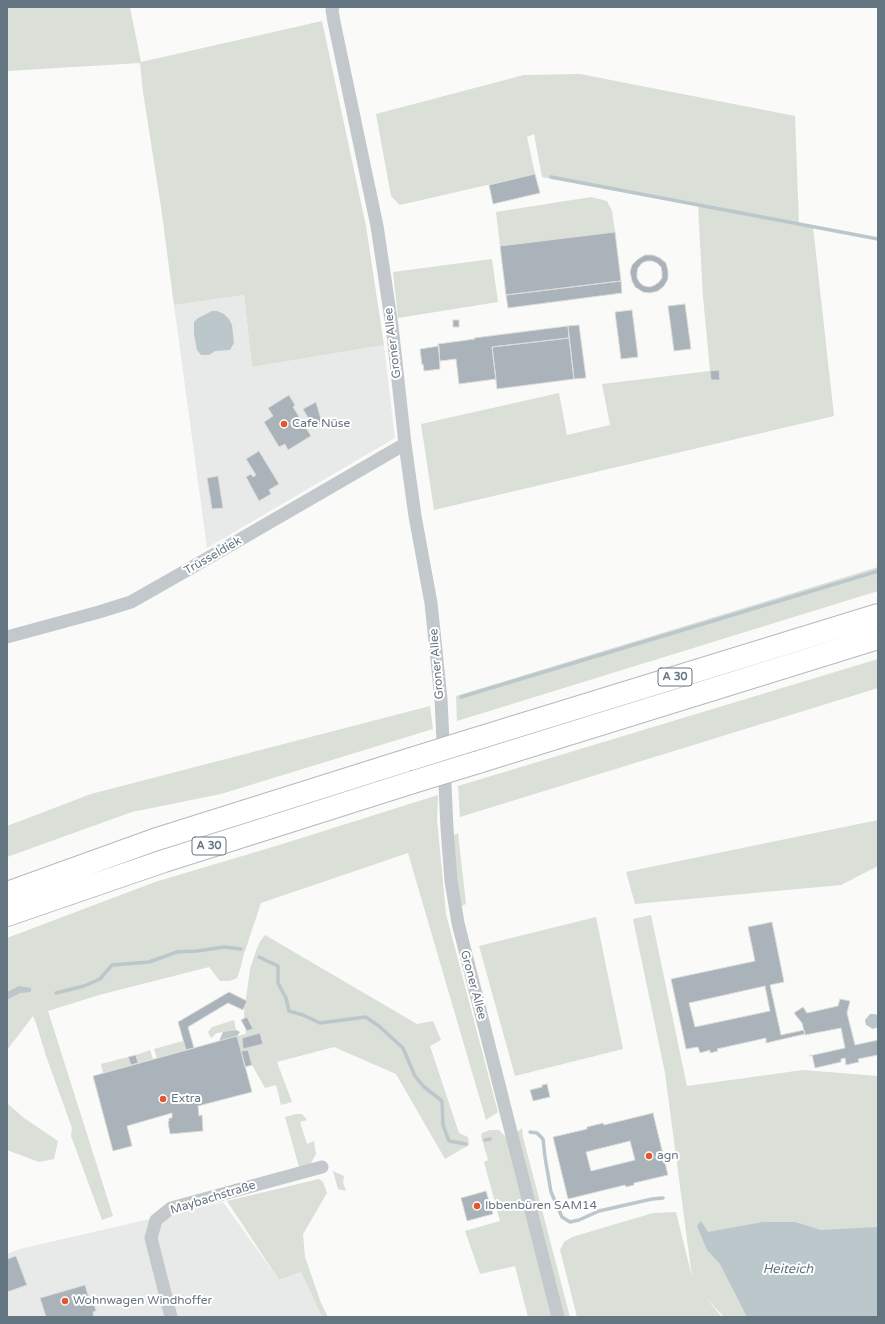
<!DOCTYPE html>
<meta charset="utf-8">
<style>
body{margin:0}
#map{position:relative;width:885px;height:1324px;overflow:hidden;background:#fafaf8;font-family:"Varela Round",sans-serif}
canvas{display:block}
.frame{position:absolute;inset:0;border:8px solid #657683;pointer-events:none}
</style>
<div id="map">
<canvas width="885" height="1324"></canvas>
<div class="frame"></div>
</div>
<script>
const c = document.querySelector('canvas').getContext('2d');
c.lineJoin = 'round';
function fill(path, color) {
  c.fillStyle = color;
  c.fill(path, 'evenodd');
}
function toPath(rows) {
  const path = new Path2D();
  for (const r of rows) {
    path.moveTo(r[0], r[1]);
    for (let i = 2; i < r.length; i += 2) path.lineTo(r[i], r[i + 1]);
  }
  return path;
}
function trace(path, color, width, dash) {
  c.strokeStyle = color;
  c.lineWidth = width;
  c.lineCap = dash ? 'butt' : 'round';
  c.setLineDash(dash || []);
  c.stroke(path);
}
function label(font, color, halo, rows, align = 'center') {
  c.font = font + ' "Varela Round",sans-serif';
  c.lineWidth = 4;
  c.setLineDash([]);
  c.textBaseline = 'middle';
  c.strokeStyle = halo;
  c.fillStyle = color;
  for (const [text, x, y, turn = 0] of rows) {
    c.save();
    c.translate(x, y);
    c.rotate((+turn || 0) * Math.PI / 180);
    c.textAlign = isNaN(turn) ? turn : align;
    if (halo) c.strokeText(text, 0, 0);
    c.fillText(text, 0, 0);
    c.restore();
  }
}
const built = toPath([
 [244,295,252,367,384,345,395,438,207,548,174,305],
 [223,1202,279,1280,301,1272,322,1317,7,1317,7,1254,20,1249]
]);
const green = toPath([
 [7,7,130,7,141,62,322,21,366,226,384,345,252,367,244,295,174,305,161,207,143,92,140,63,7,71],
 [580,74,795,116,799,224,813,227,834,416,434,510,421,424,559,393,567,435,610,425,602,384,710,371,703,297,698,206,542,177,534,134,527,137,535,174,400,205,391,196,376,114,524,75],
 [591,197,607,201,612,211,615,232,500,246,496,212],
 [492,259,498,302,398,318,393,272],
 [878,567,878,591,457,721,456,696],
 [878,659,878,688,460,817,458,786],
 [430,706,433,729,221,794,132,812,7,857,7,826,91,794],
 [438,795,437,819,446,914,498,1112,486,1120,408,853,261,903,243,957,241,966,237,978,230,981,220,981,209,967,99,995,48,1011,113,1216,102,1220,71,1136,72,1128,46,1056,36,1023,33,1016,7,1050,7,938,155,882,276,846],
 [878,820,878,866,841,885,635,904,626,872],
 [458,833,466,904,459,907,452,836],
 [651,915,687,1086,803,1070,878,1076,878,1317,724,1317,705,1297,722,1317,577,1317,560,1250,564,1242,572,1237,653,1213,676,1212,692,1277,665,1073,633,919],
 [596,917,623,1049,515,1076,479,946],
 [265,935,417,1024,433,1021,441,1040,430,1046,459,1133,468,1137,469,1145,445,1159,396,1074,334,1047,277,1062,292,1102,281,1105,276,1085,265,1088,252,1065,241,1051,237,1036,246,1034,244,1013,250,969,257,948,261,940],
 [234,1020,236,1030,217,1033,211,1038,208,1032,212,1027],
 [183,1041,186,1050,157,1058,154,1049],
 [150,1050,153,1059,138,1063,136,1055],
 [128,1057,131,1065,103,1073,101,1064],
 [7,1103,24,1118,58,1141,54,1159,39,1162,7,1150],
 [296,1114,302,1114,307,1120,300,1122,307,1144,314,1141,316,1154,310,1165,299,1167,285,1117],
 [522,1128,523,1137,570,1317,562,1317,517,1138,518,1131],
 [490,1130,499,1130,506,1137,554,1317,528,1317,515,1266,480,1274,465,1231,500,1221,484,1162,488,1160,481,1136,482,1133],
 [333,1171,344,1176,343,1182,346,1191,338,1189],
 [319,1179,323,1182,327,1193,303,1234,305,1257,321,1303,328,1317,322,1317,301,1272,279,1280,227,1201]
]);
const water = toPath([
 [212,311,217,311,224,314,229,319,232,325,234,343,230,350,215,351,209,355,201,355,197,350,194,334,194,322,198,318],
 [19,986,31,988,31,992,20,993,7,1000,7,992],
 [870,1014,874,1014,878,1015,878,1027,873,1029,866,1025,865,1020],
 [236,1030,240,1032,237,1036,219,1041,223,1032],
 [701,1221,708,1232,763,1222,795,1222,821,1230,878,1227,878,1317,748,1317,746,1315,720,1264,707,1250,697,1226]
]);
const stream = toPath([
 [551,177,878,239],
 [461,697,878,571],
 [259,957,278,966,278,983,286,998,289,1011,303,1015,320,1023,366,1017,380,1027,403,1048,415,1076,424,1087,442,1101,443,1125,449,1141,466,1144],
 [56,993,84,986,100,979,112,965,149,962,177,952,197,951,224,947,241,949],
 [530,1132,537,1133,543,1139,545,1157,551,1192,562,1217,570,1222,579,1220,599,1211,652,1199,663,1198],
 [485,1140,490,1139]
]);
const building = toPath([
 [535,174,540,193,493,204,489,185,535,174],
 [615,232,621,281,506,295,500,246,615,232],
 [645,255,653,255,660,258,666,263,668,271,668,279,664,286,658,291,650,293,643,292,635,287,632,281,630,272,632,265,638,259,645,255],
 [647,261,652,261,657,263,661,267,662,272,662,278,659,282,655,285,650,287,644,286,640,283,637,278,637,273,638,268,642,263,647,261],
 [621,281,622,293,508,308,506,295,621,281],
 [685,304,691,349,674,351,668,306,685,304],
 [632,310,638,357,621,359,615,312,632,310],
 [453,320,459,320,459,327,453,327,453,320],
 [579,325,586,378,574,379,568,326,579,325],
 [568,326,569,338,492,347,496,379,459,384,456,359,440,361,438,344,475,339,474,338,568,326],
 [569,338,574,379,497,389,492,347,569,338],
 [439,346,440,369,424,371,423,364,422,365,420,349,439,346],
 [719,370,720,380,711,380,710,371,719,370],
 [289,395,295,405,293,407,311,436,288,450,285,444,279,447,264,422,273,416,268,408,289,395],
 [316,402,322,423,314,428,303,409,316,402],
 [259,451,279,484,269,490,271,494,259,501,246,477,251,474,253,477,256,475,246,459,259,451],
 [218,476,223,508,212,509,207,478,218,476],
 [772,922,784,982,770,985,781,1035,804,1030,805,1034,766,1043,766,1038,717,1049,718,1051,710,1053,710,1050,700,1053,698,1047,686,1049,671,979,755,961,748,927,772,922],
 [765,986,770,1011,695,1027,689,1003,765,986],
 [229,992,247,1001,243,1010,228,1003,188,1027,194,1048,186,1050,178,1022,229,992],
 [840,999,850,1001,847,1013,855,1045,878,1040,878,1055,858,1059,859,1062,846,1065,845,1058,841,1059,841,1062,815,1068,812,1055,809,1056,845,1048,841,1028,805,1035,802,1023,794,1013,803,1007,807,1013,838,1006,840,999],
 [247,1017,253,1029,247,1031,241,1020,247,1017],
 [260,1033,263,1044,243,1049,242,1038,260,1033],
 [237,1036,252,1092,198,1106,199,1116,202,1115,203,1131,170,1134,168,1122,169,1121,169,1118,172,1118,172,1113,127,1126,132,1146,113,1151,93,1076,237,1036],
 [248,1050,252,1065,245,1067,241,1051,248,1050],
 [136,1055,138,1063,131,1065,128,1057,136,1055],
 [547,1084,550,1097,533,1101,530,1090,542,1087,542,1085,547,1084],
 [653,1113,668,1175,634,1183,634,1185,626,1187,625,1185,568,1199,553,1137,587,1129,587,1127,603,1123,604,1125,653,1113],
 [630,1141,635,1160,591,1171,586,1152,630,1141],
 [486,1191,493,1214,467,1221,461,1198,486,1191],
 [16,1256,27,1285,7,1292,7,1259,16,1256],
 [85,1285,91,1305,94,1304,96,1311,93,1312,94,1317,46,1317,40,1298,85,1285]
]);
const minor = toPath([
 [333,7,332,10,334,22,377,226,392,326,405,444,415,516,431,603,441,699,447,828,451,881,458,923,558,1317],
 [7,637,99,612,131,602,189,569,405,444],
 [171,1317,151,1238,156,1220,171,1208,322,1167]
]);
const motorway = toPath([
 [472,740,878,615],
 [475,763,878,638],
 [7,893,154,840,411,759],
 [7,915,164,861,413,782]
]);
const motorwayBridge = toPath([
 [411,759,472,740],
 [413,782,475,763]
]);
const markers = [
 [284,424,4,"#e4572e"],
 [163,1099,4,"#e4572e"],
 [649,1156,4,"#e4572e"],
 [477,1206,4,"#e4572e"],
 [65,1301,4,"#e4572e"]
];
const shields = [
 [675,677,34],
 [209,846,34]
];
const shieldNames = [
 ["A 30",675,677],
 ["A 30",209,846]
];
const streetNames = [
 ["Groner Allee",393,343,-97],
 ["Trüsseldiek",213,556,-30],
 ["Groner Allee",437,664,-95],
 ["Groner Allee",473,985,75],
 ["Maybachstraße",213,1198,-17]
];
const poiNames = [
 ["Cafe Nüse",292,424],
 ["Extra",171,1099],
 ["agn",657,1156],
 ["Ibbenbüren SAM14",485,1206],
 ["Wohnwagen Windhoffer",73,1301]
];
const waterNames = [
 ["Heiteich",788,1270]
];
fill(built, '#e8e9e9');
fill(green, '#dadfd7');
fill(water, '#bbc7cb');
trace(stream, '#bbc7cb', 3.5);
fill(building, '#aab3b9');
trace(building, '#dcdcda', 1);
trace(motorway, '#b4b9bd', 24);
trace(minor, '#c3c8cc', 13);
trace(motorway, '#fff', 22);
trace(motorwayBridge, '#b4b9bd', 24, []);
trace(motorwayBridge, '#fff', 22);
for (const [x, y, r, color] of markers) {
  const dot = new Path2D();
  dot.arc(x, y, r, 0, 2 * Math.PI);
  c.fillStyle = color;
  c.fill(dot);
  trace(dot, '#fff', 1.5);
}
for (const [x, y, w] of shields) {
  const box = new Path2D();
  box.roundRect(x - w / 2, y - 9, w, 18, 3);
  c.fillStyle = '#fff';
  c.fill(box);
  trace(box, '#657683', 1);
}
label('bold 11px', '#657683', null, shieldNames);
label('12px', '#657683', '#fff', streetNames);
label('12px', '#657683', '#fff', poiNames, 'left');
label('italic 13px', '#60757c', '#fff', waterNames);
</script>
